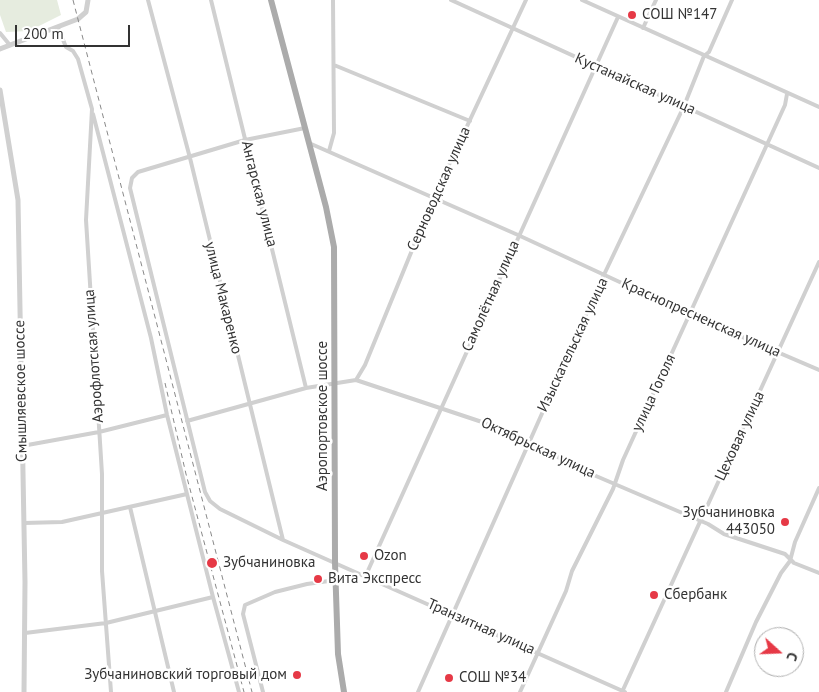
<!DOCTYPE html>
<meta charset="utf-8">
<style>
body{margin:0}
#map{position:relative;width:819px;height:692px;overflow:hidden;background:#fff;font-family:"PT Sans",sans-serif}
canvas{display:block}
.north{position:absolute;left:754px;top:627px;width:50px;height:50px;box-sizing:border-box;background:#fff;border:1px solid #adadad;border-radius:50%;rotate:110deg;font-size:14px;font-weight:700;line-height:20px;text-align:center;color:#333}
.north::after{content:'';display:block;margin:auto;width:18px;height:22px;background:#e63946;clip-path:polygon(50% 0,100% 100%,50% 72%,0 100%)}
.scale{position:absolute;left:15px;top:25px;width:115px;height:22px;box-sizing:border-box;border:2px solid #333;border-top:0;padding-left:6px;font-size:15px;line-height:18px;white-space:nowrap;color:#333;-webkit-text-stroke:4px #fff;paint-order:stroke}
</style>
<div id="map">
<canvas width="819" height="692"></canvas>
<div class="north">С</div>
<div class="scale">200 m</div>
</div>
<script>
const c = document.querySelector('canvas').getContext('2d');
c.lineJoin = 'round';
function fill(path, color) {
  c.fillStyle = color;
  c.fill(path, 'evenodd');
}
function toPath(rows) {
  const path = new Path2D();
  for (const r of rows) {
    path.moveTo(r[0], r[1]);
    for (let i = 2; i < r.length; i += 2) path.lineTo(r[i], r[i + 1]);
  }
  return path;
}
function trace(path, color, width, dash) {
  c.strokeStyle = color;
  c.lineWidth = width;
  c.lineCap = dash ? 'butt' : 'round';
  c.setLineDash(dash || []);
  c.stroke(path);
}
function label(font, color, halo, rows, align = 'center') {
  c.font = font + ' "PT Sans",sans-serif';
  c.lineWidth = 5;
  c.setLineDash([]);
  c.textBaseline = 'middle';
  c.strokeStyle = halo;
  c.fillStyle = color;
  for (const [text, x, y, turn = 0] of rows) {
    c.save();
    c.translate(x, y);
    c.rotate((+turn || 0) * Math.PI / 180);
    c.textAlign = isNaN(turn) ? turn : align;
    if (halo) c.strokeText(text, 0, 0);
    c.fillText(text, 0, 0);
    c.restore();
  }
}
const green = toPath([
 [0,0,57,0,61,15,29,31,6,32,0,15]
]);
const minor = toPath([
 [148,0,190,158,283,540,625,692],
 [211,0,306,388],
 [451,0,819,168],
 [582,0,819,107],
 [58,28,66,47,73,51,78,59,92,109,86,220,102,474,102,571,111,692],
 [643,28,656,0],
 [0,33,9,44],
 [334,65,470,121],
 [93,114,151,338,167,415,213,597,239,692],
 [309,143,518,235,691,315,819,370],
 [329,151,334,133,333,0],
 [356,380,365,365,433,199,526,0],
 [187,421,306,388,356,380,497,427,596,476,708,524,724,534,785,554,794,563,819,573],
 [22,446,99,432,167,415],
 [130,507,174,692],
 [24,523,62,522,187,494],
 [283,540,220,509,210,501,205,492,130,188,132,178,138,172,245,140,305,128],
 [366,575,618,17],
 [25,633,106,623,213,597],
 [263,692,243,614,245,605,275,592,307,584,336,580],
 [418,692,601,281,684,106,704,56,709,52,732,0],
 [520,692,566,591,572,571,613,489,623,460,785,105,787,94],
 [622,692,819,262],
 [726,692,756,622,781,573,790,561,795,542,819,488]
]);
const tertiary = toPath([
 [0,49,78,19,86,12,88,0],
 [0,90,18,200,25,582,24,692]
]);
const primary = toPath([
 [271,0,326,207,334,247,335,563,338,654,344,692]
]);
const rail = toPath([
 [73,0,252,692],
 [165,383,186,474,244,692]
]);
const markers = [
 [632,15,5,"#e63946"],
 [785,522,5,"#e63946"],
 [364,556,5,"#e63946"],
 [212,563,6,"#e63946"],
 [318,579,5,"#e63946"],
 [654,595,5,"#e63946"],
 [297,675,5,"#e63946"],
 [449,678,5,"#e63946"]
];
const poiNames = [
 ["СОШ №147",642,15],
 ["Зубчаниновка",775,513,"right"],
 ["443050",775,530,"right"],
 ["Ozon",374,556],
 ["Зубчаниновка",223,563],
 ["Вита Экспресс",328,579],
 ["Сбербанк",664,595],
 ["Зубчаниновский торговый дом",287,675,"right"],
 ["СОШ №34",459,678]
];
const streetNames = [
 ["Кустанайская улица",635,84,24],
 ["Серноводская улица",439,189,-66],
 ["Ангарская улица",259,194,76],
 ["Самолётная улица",491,296,-66],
 ["улица Макаренко",223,298,76],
 ["Краснопресненская улица",701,318,24],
 ["Изыскательская улица",573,345,-65],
 ["Аэрофлотская улица",94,356,-94],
 ["Смышляевское шоссе",21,391,-91],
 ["улица Гоголя",654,393,-65],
 ["Аэропортовское шоссе",323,416,-90],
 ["Цеховая улица",740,436,-65],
 ["Октябрьская улица",538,448,25],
 ["Транзитная улица",481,627,24]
];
fill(green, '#e6ecdf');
trace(minor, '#d0d0d0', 4);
trace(tertiary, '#d0d0d0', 5);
trace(primary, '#ababab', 6);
trace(rail, '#888', 1, [5, 4]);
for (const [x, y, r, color] of markers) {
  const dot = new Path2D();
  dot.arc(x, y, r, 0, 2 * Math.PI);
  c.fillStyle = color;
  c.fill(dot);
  trace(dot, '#fff', 2);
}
label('15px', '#333', '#fff', poiNames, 'left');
label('15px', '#333', '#fff', streetNames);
</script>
